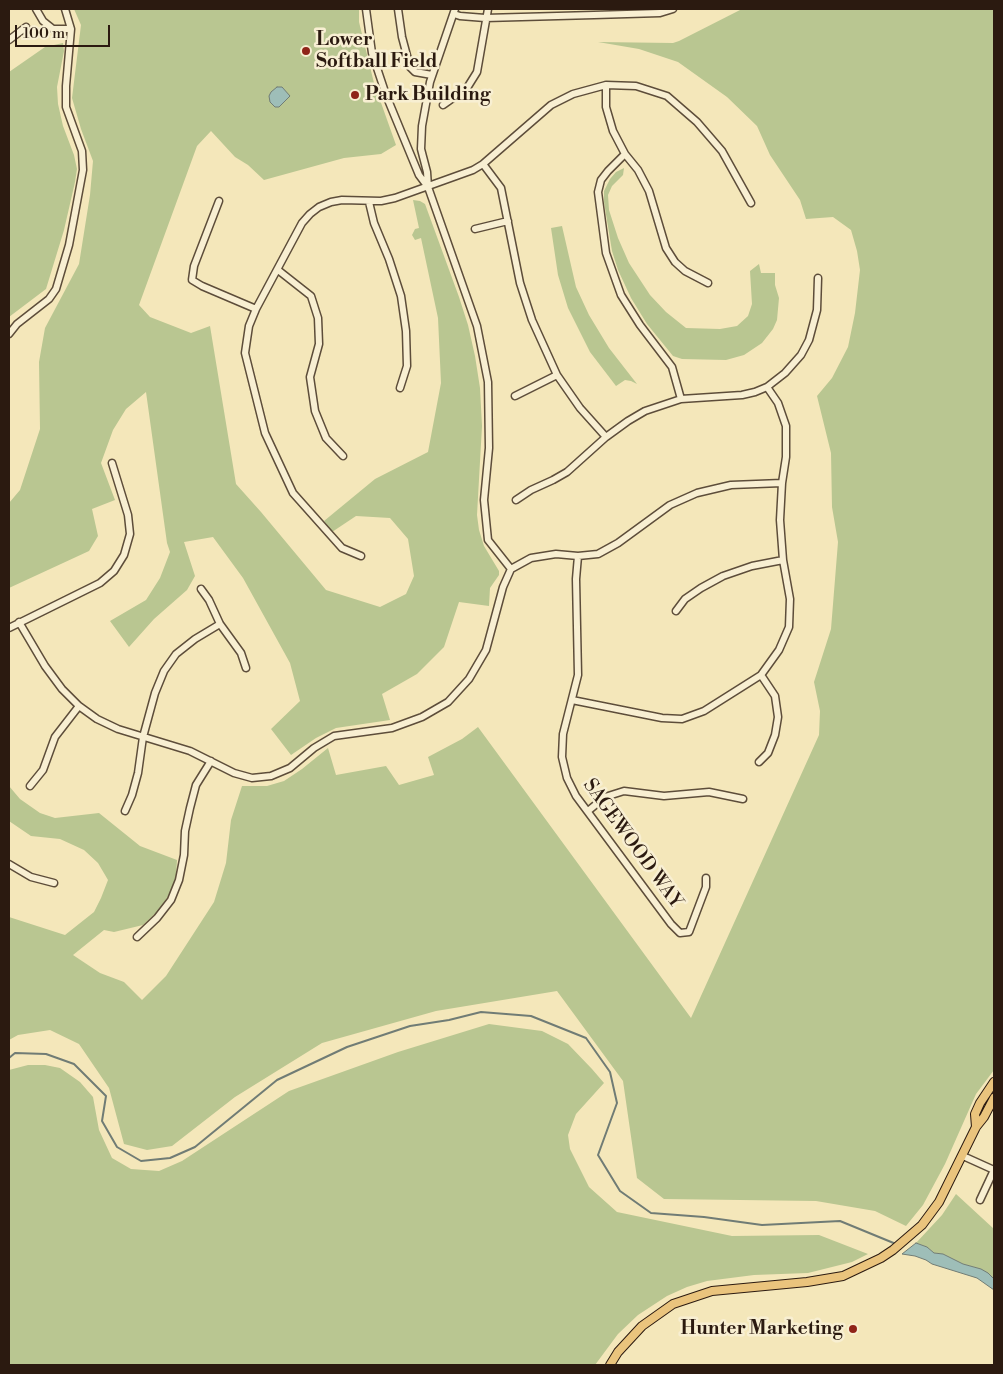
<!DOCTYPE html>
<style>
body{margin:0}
#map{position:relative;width:1003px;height:1374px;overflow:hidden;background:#f4e7ba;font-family:"Libre Bodoni",serif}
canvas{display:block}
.frame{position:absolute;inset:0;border:10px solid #2b1a10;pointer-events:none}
.scale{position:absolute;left:15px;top:25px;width:95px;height:22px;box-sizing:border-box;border:2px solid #2b1a10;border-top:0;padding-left:6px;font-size:15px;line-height:18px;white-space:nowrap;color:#2b1a10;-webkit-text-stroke:4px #f8efd2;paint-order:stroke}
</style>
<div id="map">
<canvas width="1003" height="1374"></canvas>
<div class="frame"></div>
<div class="scale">100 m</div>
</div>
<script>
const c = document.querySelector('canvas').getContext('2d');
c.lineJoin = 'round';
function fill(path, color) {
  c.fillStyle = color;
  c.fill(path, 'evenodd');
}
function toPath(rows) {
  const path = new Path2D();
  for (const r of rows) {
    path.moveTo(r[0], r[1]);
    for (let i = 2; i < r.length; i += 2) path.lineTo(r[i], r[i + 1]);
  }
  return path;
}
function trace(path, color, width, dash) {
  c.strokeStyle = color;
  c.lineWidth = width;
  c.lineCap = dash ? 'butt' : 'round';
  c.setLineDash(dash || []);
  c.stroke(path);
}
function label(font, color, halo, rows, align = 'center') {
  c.font = font + ' "Libre Bodoni",serif';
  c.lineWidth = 5;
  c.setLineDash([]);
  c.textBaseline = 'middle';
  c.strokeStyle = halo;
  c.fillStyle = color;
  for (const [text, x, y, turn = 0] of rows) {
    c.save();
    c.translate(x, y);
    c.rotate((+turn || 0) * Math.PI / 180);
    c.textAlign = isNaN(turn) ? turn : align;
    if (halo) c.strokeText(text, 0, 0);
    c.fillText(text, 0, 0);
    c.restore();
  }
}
const green = toPath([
 [74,9,359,9,359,22,374,83,396,145,381,154,344,158,264,180,248,165,235,157,211,131,197,146,139,305,150,317,191,333,210,326,236,484,261,512,326,590,380,607,406,594,414,576,408,539,390,518,356,516,332,532,324,521,375,479,428,452,441,383,438,318,421,238,415,240,412,235,415,229,419,228,413,200,420,201,425,204,459,297,468,325,475,356,480,388,482,426,477,515,479,530,484,546,499,571,499,575,490,588,489,606,459,602,444,647,417,674,382,694,390,720,336,728,316,738,291,755,271,729,300,701,290,663,243,578,213,537,184,542,195,576,187,590,154,619,129,647,110,621,146,600,160,578,170,552,167,543,146,392,126,409,113,430,101,463,115,500,92,509,98,536,89,551,9,588,9,503,20,490,40,429,39,362,45,328,79,264,90,195,93,161,81,129,72,98,81,25],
 [742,9,994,9,994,1070,976,1094,945,1164,923,1205,906,1226,875,1211,816,1201,664,1199,637,1178,623,1081,557,991,436,1011,322,1043,235,1097,172,1146,147,1150,124,1144,109,1088,79,1044,50,1030,18,1035,9,1040,9,917,65,935,94,912,101,898,108,880,98,863,84,850,60,839,31,836,9,821,9,786,20,799,40,813,55,818,99,813,140,846,177,860,176,876,170,893,159,910,143,925,114,932,104,930,73,955,100,973,124,982,142,1000,166,976,214,902,226,863,231,820,242,786,267,786,284,781,302,769,328,748,336,775,386,766,399,785,434,775,428,757,462,739,478,727,691,1018,819,735,820,711,814,682,831,629,838,542,832,507,831,453,817,396,832,378,848,347,855,313,860,270,857,251,851,230,833,217,806,219,800,200,770,155,757,126,727,97,678,62,639,49,598,42,673,43,679,41],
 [63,43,64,51,57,87,58,104,63,126,74,155,77,169,75,182,64,230,46,289,9,317,9,72,45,47],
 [624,168,623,175,612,186,608,195,609,210,618,238,629,263,650,295,666,312,686,328,720,329,737,326,748,316,752,304,750,271,759,264,761,273,775,273,775,285,779,298,777,320,773,329,762,343,744,355,726,360,682,359,673,356,647,324,631,298,618,270,612,251,604,202,604,191,610,179,616,172],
 [562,226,576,287,589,315,609,348,637,384,631,381,625,380,616,386,590,352,568,308,558,275,551,228],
 [489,1024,542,1031,568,1044,592,1069,604,1083,576,1114,568,1135,570,1149,589,1187,617,1212,732,1236,819,1235,868,1254,852,1262,808,1273,754,1275,707,1281,687,1287,667,1296,638,1315,618,1334,595,1365,9,1365,9,1070,28,1065,45,1065,60,1068,80,1082,93,1097,99,1130,112,1158,131,1169,159,1171,182,1161,289,1091,398,1052],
 [956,1194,994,1229,994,1279,981,1269,963,1264,943,1254,934,1253,927,1247,916,1243,942,1215]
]);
const water = toPath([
 [277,87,282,87,290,96,279,107,275,107,270,102,269,96,271,92,277,87],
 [916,1243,927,1247,934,1253,943,1254,963,1264,981,1269,988,1273,994,1279,994,1290,977,1278,932,1264,926,1260,915,1256,902,1254,916,1243]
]);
const stream = toPath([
 [9,1058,15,1053,46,1054,74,1064,106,1096,102,1121,117,1147,141,1161,170,1158,195,1147,277,1080,347,1047,410,1026,449,1020,481,1012,531,1016,586,1038,610,1072,617,1103,598,1155,620,1191,651,1213,704,1217,762,1225,840,1221,896,1244]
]);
const minor = toPath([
 [36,9,43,21,53,29,71,29],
 [366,9,372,53,386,95,419,175,428,187,477,326,488,382,489,448,484,500,488,540,511,569],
 [398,9,402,37,410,67,415,72,432,75],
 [454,14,460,16,485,18,594,15,660,13,673,9],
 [9,40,26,27],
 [606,85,606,107,613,131,625,154,638,170,649,191,666,248,675,262,685,271,708,283],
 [443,105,467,88,477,72,488,9],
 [625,154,608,171,601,180,598,192,606,253,621,295,640,325,672,367,681,399],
 [483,164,501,188,520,283,532,320,557,375,580,408,606,437],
 [428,187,427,172,421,149,422,126,430,82,455,9],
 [219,201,194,266,192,280,202,286,256,309],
 [369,202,374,223,389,259,401,296,406,331,407,366,400,388],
 [475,229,508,221],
 [278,270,311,296,318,318,319,344,310,377,315,411,326,438,343,456],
 [9,334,17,324,49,299,56,289,69,245,83,170,82,151,66,107,66,86,71,29,65,9],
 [515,396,557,375],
 [516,500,531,490,553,480,567,472,606,437,628,421,645,411,681,399,742,395,755,392,767,387,785,373,801,355,809,340,817,310,818,278],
 [361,556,342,548,293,493,265,433,245,353,249,326,256,309,302,223,310,214,319,207,331,202,342,200,381,201,395,198,473,170,483,164,551,105,573,94,606,85,636,86,667,96,697,122,722,151,751,203],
 [578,556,576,579,578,675,563,734,562,757,567,778,576,796,671,924,680,933,689,932,706,887,706,878],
 [511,569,531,558,556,554,578,556,598,554,618,543,670,505,697,493,731,485,782,483],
 [201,589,209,600,220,624,241,653,246,668],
 [676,611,685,599,701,588,723,576,752,566,783,560],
 [19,622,45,666,62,689,79,706,97,719,118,729,190,751,234,773,252,778,271,776,290,768,314,748,334,736,392,728,422,717,448,702,469,679,486,650,503,587,511,569],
 [9,628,100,583,114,571,124,555,130,534,128,515,112,463],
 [572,700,662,718,682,719,704,711,761,675,779,650,789,627,790,599,783,560,780,520,782,483,786,457,786,426,778,403,767,387],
 [759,762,768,753,775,735,778,717,775,696,761,675],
 [30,786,43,770,55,737,79,706],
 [125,811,132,795,138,773,143,737,155,693,164,671,176,654,195,639,220,624],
 [588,811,605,797,624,791,664,796,709,792,743,799],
 [9,864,31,877,54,883],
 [137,937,157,918,171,900,179,880,184,855,185,831,190,808,196,785,211,761],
 [963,1156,994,1170],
 [980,1200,994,1170]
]);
const major = toPath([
 [976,1127,975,1114,980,1103,994,1082],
 [610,1365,618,1352,642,1326,673,1304,712,1291,807,1282,843,1276,881,1258,893,1250,922,1225,939,1202,976,1127,984,1117,994,1098]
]);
const markers = [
 [306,51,5,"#8f2418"],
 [355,95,5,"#8f2418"],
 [853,1329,5,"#8f2418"]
];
const poiNames = [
 ["Lower",316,40],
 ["Softball Field",316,62],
 ["Park Building",365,95],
 ["Hunter Marketing",843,1329,"right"]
];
const streetNames = [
 ["SAGEWOOD WAY",632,844,54]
];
fill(green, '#b9c691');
fill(water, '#9ebeb8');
trace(water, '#707c75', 1);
trace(stream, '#707c75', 2);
trace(minor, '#5d4d3a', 9);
trace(major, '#2b1a10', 10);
trace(minor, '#f8efd2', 6);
trace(major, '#eac47d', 8);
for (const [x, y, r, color] of markers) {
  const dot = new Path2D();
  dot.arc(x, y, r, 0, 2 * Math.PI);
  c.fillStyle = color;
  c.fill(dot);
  trace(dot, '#f8efd2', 2);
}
label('bold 19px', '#2b1a10', '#f8efd2', poiNames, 'left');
label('19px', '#2b1a10', '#f8efd2', streetNames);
</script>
